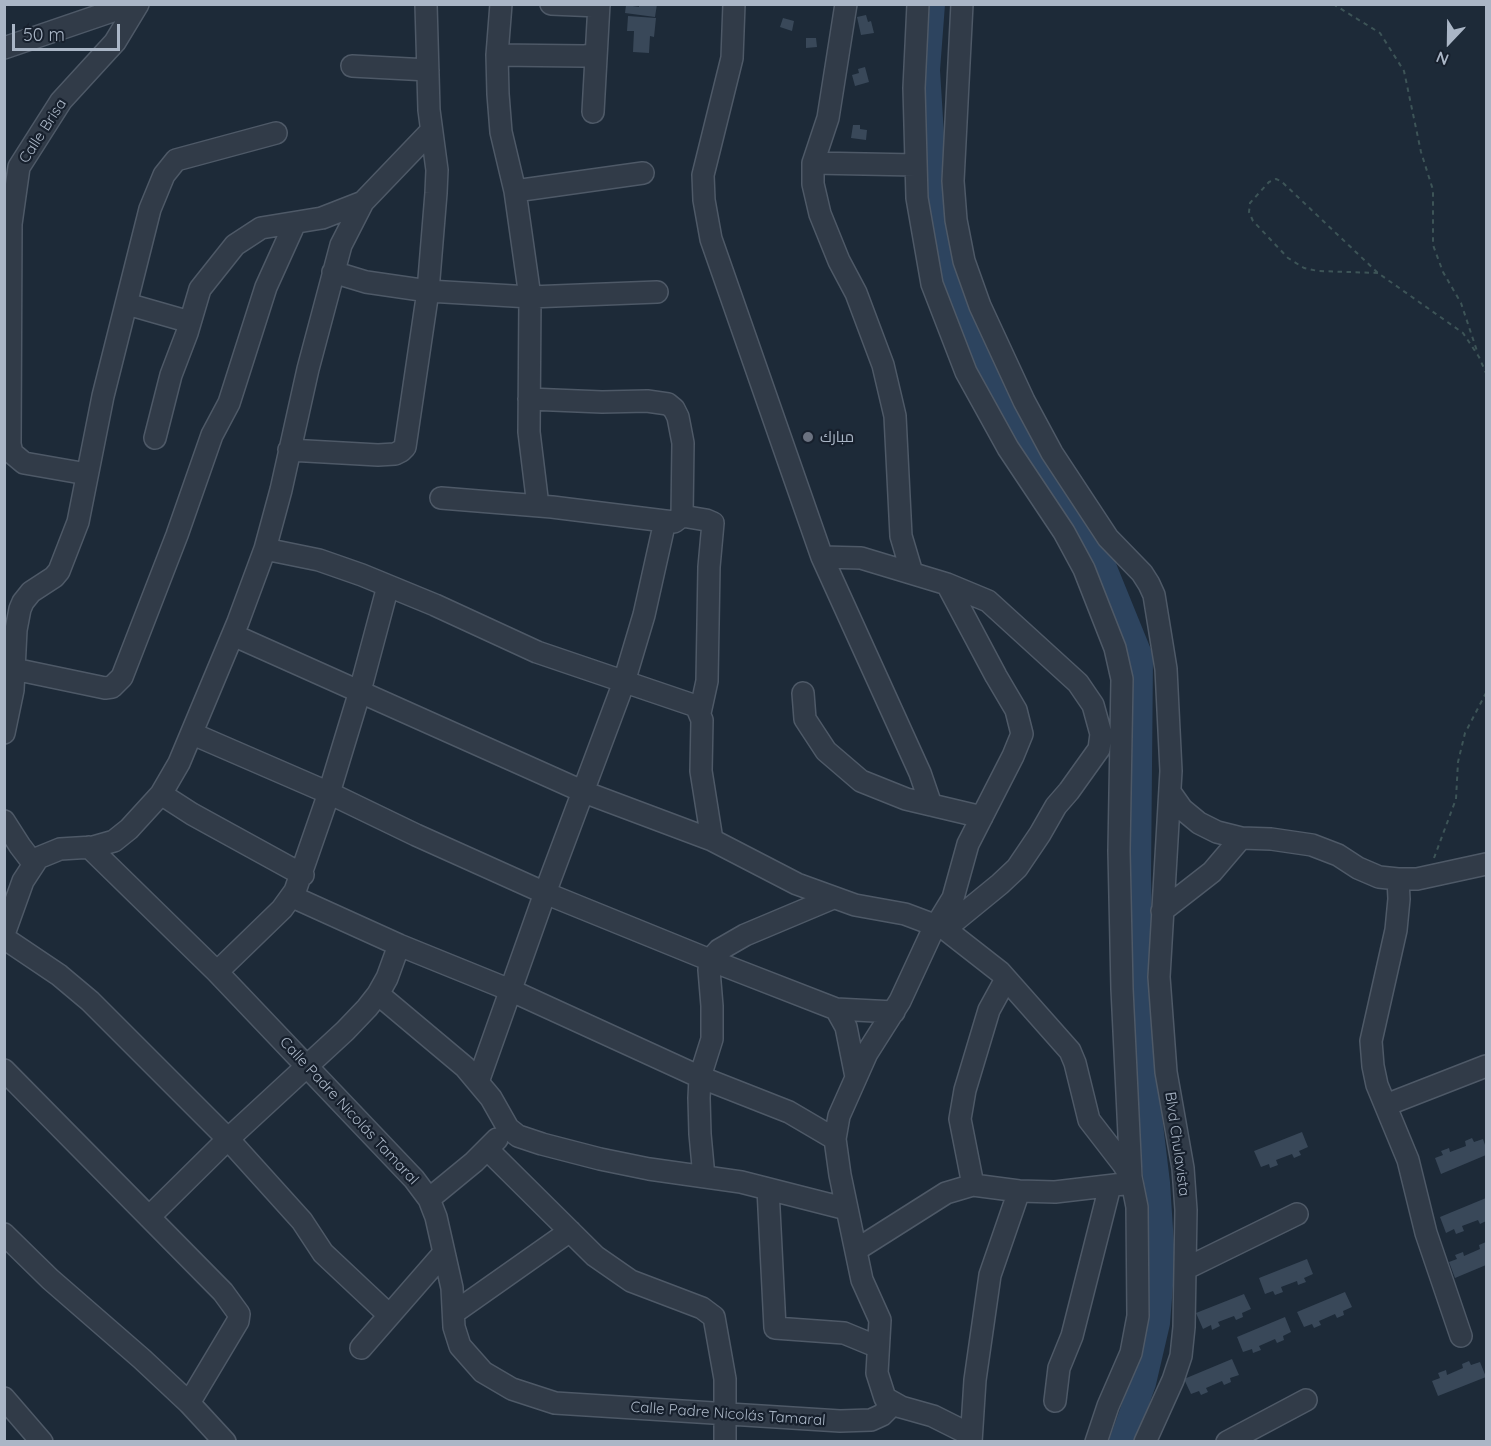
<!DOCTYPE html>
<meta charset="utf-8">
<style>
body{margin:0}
#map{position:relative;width:1491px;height:1446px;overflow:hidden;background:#1d2a38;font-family:Quicksand,sans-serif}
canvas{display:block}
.frame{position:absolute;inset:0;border:6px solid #aab6c6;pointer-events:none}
.north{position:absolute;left:1419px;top:12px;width:60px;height:60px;-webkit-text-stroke:4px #17202d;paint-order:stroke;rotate:202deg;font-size:16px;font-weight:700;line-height:24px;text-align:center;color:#aab6c6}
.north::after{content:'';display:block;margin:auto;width:21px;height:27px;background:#aab6c6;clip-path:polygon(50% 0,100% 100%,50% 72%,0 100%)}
.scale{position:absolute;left:12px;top:24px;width:108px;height:27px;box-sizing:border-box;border:3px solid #aab6c6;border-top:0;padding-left:8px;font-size:18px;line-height:21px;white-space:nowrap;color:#aab6c6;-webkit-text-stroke:4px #17202d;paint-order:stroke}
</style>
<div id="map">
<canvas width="1491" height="1446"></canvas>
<div class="frame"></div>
<div class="north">N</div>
<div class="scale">50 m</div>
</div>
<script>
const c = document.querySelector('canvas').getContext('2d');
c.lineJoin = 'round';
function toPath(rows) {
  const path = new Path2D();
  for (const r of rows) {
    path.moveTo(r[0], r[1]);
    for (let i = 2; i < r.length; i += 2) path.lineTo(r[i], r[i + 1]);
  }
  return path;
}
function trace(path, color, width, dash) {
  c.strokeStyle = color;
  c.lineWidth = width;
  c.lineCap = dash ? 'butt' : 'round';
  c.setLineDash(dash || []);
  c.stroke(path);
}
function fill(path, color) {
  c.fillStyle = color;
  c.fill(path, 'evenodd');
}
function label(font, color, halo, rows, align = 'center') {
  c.font = font + ' Quicksand,Cairo,sans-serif';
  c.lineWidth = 4.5;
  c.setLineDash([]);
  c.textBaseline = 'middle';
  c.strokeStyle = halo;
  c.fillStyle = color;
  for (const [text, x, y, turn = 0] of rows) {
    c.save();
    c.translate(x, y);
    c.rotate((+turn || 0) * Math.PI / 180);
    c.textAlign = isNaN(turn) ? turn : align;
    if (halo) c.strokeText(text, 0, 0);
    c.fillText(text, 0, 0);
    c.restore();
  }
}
const river = toPath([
 [932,4,927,70,933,168,947,257,976,340,1021,426,1088,529,1140,657,1138,877,1142,1058,1157,1183,1162,1260,1157,1323,1143,1383,1122,1442]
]);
const building = toPath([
 [639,4,657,4,655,17,625,13,626,5,639,7],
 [866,15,868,22,871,21,874,33,861,35,857,17],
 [628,16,656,18,654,37,650,36,649,53,633,52,634,31,627,31],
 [783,18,794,21,792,31,780,27],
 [806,38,816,38,817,47,806,48],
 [865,67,869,82,855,86,852,75,859,73,858,69],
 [853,125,860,125,860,129,867,130,866,140,851,138],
 [1302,1132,1308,1147,1299,1151,1301,1155,1294,1158,1292,1154,1276,1160,1278,1165,1270,1168,1269,1164,1261,1167,1254,1151],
 [1472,1138,1474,1142,1483,1139,1486,1148,1486,1155,1441,1174,1435,1158,1443,1155,1441,1151,1449,1148,1450,1152,1466,1146,1465,1141],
 [1486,1198,1486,1221,1480,1224,1478,1220,1462,1226,1464,1231,1456,1234,1454,1229,1446,1233,1440,1217],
 [1486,1242,1486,1265,1455,1278,1449,1262,1457,1259,1455,1255,1463,1252,1464,1256,1480,1249,1479,1245],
 [1307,1259,1313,1274,1304,1278,1306,1282,1298,1285,1297,1281,1281,1287,1283,1292,1275,1295,1273,1291,1265,1294,1259,1278],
 [1345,1292,1352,1307,1343,1311,1344,1315,1337,1318,1335,1314,1319,1321,1321,1325,1314,1328,1312,1324,1304,1327,1297,1312],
 [1244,1294,1251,1309,1242,1313,1243,1317,1236,1320,1234,1316,1218,1322,1220,1326,1212,1330,1211,1325,1203,1329,1196,1313],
 [1285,1317,1291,1332,1283,1336,1284,1340,1277,1343,1275,1339,1259,1346,1261,1350,1253,1353,1252,1349,1243,1352,1237,1337],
 [1232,1359,1239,1375,1230,1378,1231,1382,1224,1385,1222,1381,1206,1388,1208,1392,1201,1395,1199,1391,1191,1394,1184,1379],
 [1469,1361,1471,1365,1480,1362,1486,1377,1438,1396,1432,1381,1440,1378,1438,1373,1446,1370,1447,1375,1463,1368,1462,1364]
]);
const path = toPath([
 [1333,4,1380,33,1404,71,1421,152,1433,190,1433,245,1443,272,1461,303,1478,354],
 [1378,273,1318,271,1304,268,1288,258,1253,221,1249,212,1250,203,1269,182,1276,179,1281,181,1378,273,1463,333,1479,357,1486,373],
 [1434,858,1456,799,1458,762,1465,733,1486,693]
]);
const minor = toPath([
 [501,4,497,55,498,94,501,132,515,191,530,297,529,432,538,506],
 [551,4,599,6],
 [734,4,732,58,703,175,704,200,711,239,822,557,920,773,931,805],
 [846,4,828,118,813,163,813,184,820,214,839,261,856,293,883,365,895,416,901,536,912,573],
 [918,4,914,88,917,198,932,284,966,372,1008,448,1064,532,1084,569,1115,648,1122,679,1119,851,1122,989,1131,1177],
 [962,4,953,181,956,220,964,261,980,306,1024,401,1052,453,1108,538,1142,573,1149,584,1154,595,1166,669,1171,771,1159,977,1166,1072,1183,1168,1186,1210,1184,1327,1181,1356,1173,1380,1145,1442],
 [4,48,133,4],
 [497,55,584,56,595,54],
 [352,66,428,70],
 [593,112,599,4],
 [813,163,916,165],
 [515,191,643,173],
 [333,272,366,282,428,291,530,297,657,292],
 [127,304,190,322],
 [155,438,171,375,187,333,200,289,235,245,261,228,322,218,363,202],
 [289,450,378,455,395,454,401,451,405,447,428,291,436,193,437,170,429,110,426,4],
 [87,474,24,463,12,453,10,444,11,224,19,167,61,101,115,42,138,4],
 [441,498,552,507,665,521,674,522,682,516,683,443,678,417,674,409,668,404,647,401,602,402,529,399],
 [682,516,706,520,713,523,709,567,707,681,700,713],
 [265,549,319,560,362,575,435,605,537,652,693,705,697,708,702,720,701,771,712,840],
 [822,557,861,558,947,584,988,601,1078,683,1093,705,1101,734,1099,749,1069,791,1056,806,1040,834,1017,868,1000,884,945,929],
 [947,584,996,676,1016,710,1022,734,1013,756,968,844,953,898,931,934,900,1001,867,1053,839,1116,835,1139,840,1175,862,1280,880,1320,877,1373,885,1398,901,1407,933,1416,971,1435],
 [233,635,584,792,712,840,797,884,855,905,905,914,945,929,1000,972,1070,1051,1075,1063,1089,1120,1123,1164,1131,1177,1137,1207,1138,1316,1131,1353,1108,1406,1096,1442],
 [14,669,105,688,112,687,122,677,177,535,212,435,229,403,266,287,295,223],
 [803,693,805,719,826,751,861,781,906,799,982,817],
 [4,733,13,690,16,630,20,609,23,602,31,592,54,577,59,571,78,522,103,396,150,209,164,175,176,160,276,133],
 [193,734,329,793,416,835,545,893,710,960,836,1009,894,1012],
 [1170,792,1182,809,1199,823,1217,832,1241,838,1271,839,1312,845,1338,855,1358,868,1379,877,1398,879,1417,879,1486,864],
 [161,794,192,814,303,875],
 [4,821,20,846,33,863],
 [89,847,217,972,414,1179,429,1199,436,1217,452,1288,454,1327,460,1346,483,1372,512,1389,555,1403,840,1421,871,1420,882,1415,894,1403],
 [1398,879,1399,899,1396,930,1371,1041,1373,1066,1377,1085,1408,1160,1426,1233,1461,1336],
 [293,897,399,945,510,990,700,1077,789,1112,835,1139],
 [1162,911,1212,872,1241,838],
 [4,934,23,881,38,858,60,849,93,847,114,841,129,829,161,794,179,763,238,622,265,549,281,490,308,369,341,245,363,202,431,131],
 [4,938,59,975,90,1001,228,1139,302,1221,323,1253,389,1315],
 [217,972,282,909,295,891,329,793,360,691,388,586],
 [378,994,465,1067,491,1098,508,1128,518,1136,542,1144,600,1159,649,1169,741,1182,847,1209],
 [836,1009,846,1027,856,1077],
 [4,1070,223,1292,239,1314,238,1321,189,1403],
 [478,1082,545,893,624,682,644,615,665,521],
 [1386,1105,1486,1066],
 [487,1149,595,1256,631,1281,702,1308,714,1317,725,1379,725,1442],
 [704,1177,700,1134,699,1098,700,1077,712,1039,712,1006,709,970,710,960,719,950,745,935,833,898],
 [973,1185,960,1119,965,1090,989,1010,1006,979],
 [768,1189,775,1328,844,1333,878,1347],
 [429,1199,474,1162,497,1139],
 [149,1217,228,1139,345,1031,367,1008,378,994,387,978,399,945],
 [4,1234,50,1279,142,1359,189,1403,225,1442],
 [856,1250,946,1193,973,1185,1019,1191,1055,1192,1132,1183],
 [1185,1269,1297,1214],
 [455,1312,570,1231],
 [361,1348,443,1254],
 [4,1398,42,1442],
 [1055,1401,1059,1368,1072,1336,1110,1186],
 [971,1442,975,1380,990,1275,1019,1191],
 [1227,1442,1306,1400]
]);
const markers = [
 [808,437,6,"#6b7280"]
];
const streetNames = [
 ["Calle Brisa",43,131,-57],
 ["Calle Padre Nicolás Tamaral",349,1111,47],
 ["Blvd Chulavista",1177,1144,82],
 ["Calle Padre Nicolás Tamaral",728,1414,4]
];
const poiNames = [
 ["مبارك",820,437]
];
trace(river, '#2d445f', 26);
fill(building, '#394859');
trace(minor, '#4e5967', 24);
trace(path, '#3d5457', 2, [4.5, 4.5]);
trace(minor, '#313b48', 21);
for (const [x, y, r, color] of markers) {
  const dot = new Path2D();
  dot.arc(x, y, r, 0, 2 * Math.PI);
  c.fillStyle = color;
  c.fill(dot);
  trace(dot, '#17202d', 2);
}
label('15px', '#aab6c6', '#17202d', streetNames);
label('15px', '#aab6c6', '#17202d', poiNames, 'left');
</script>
